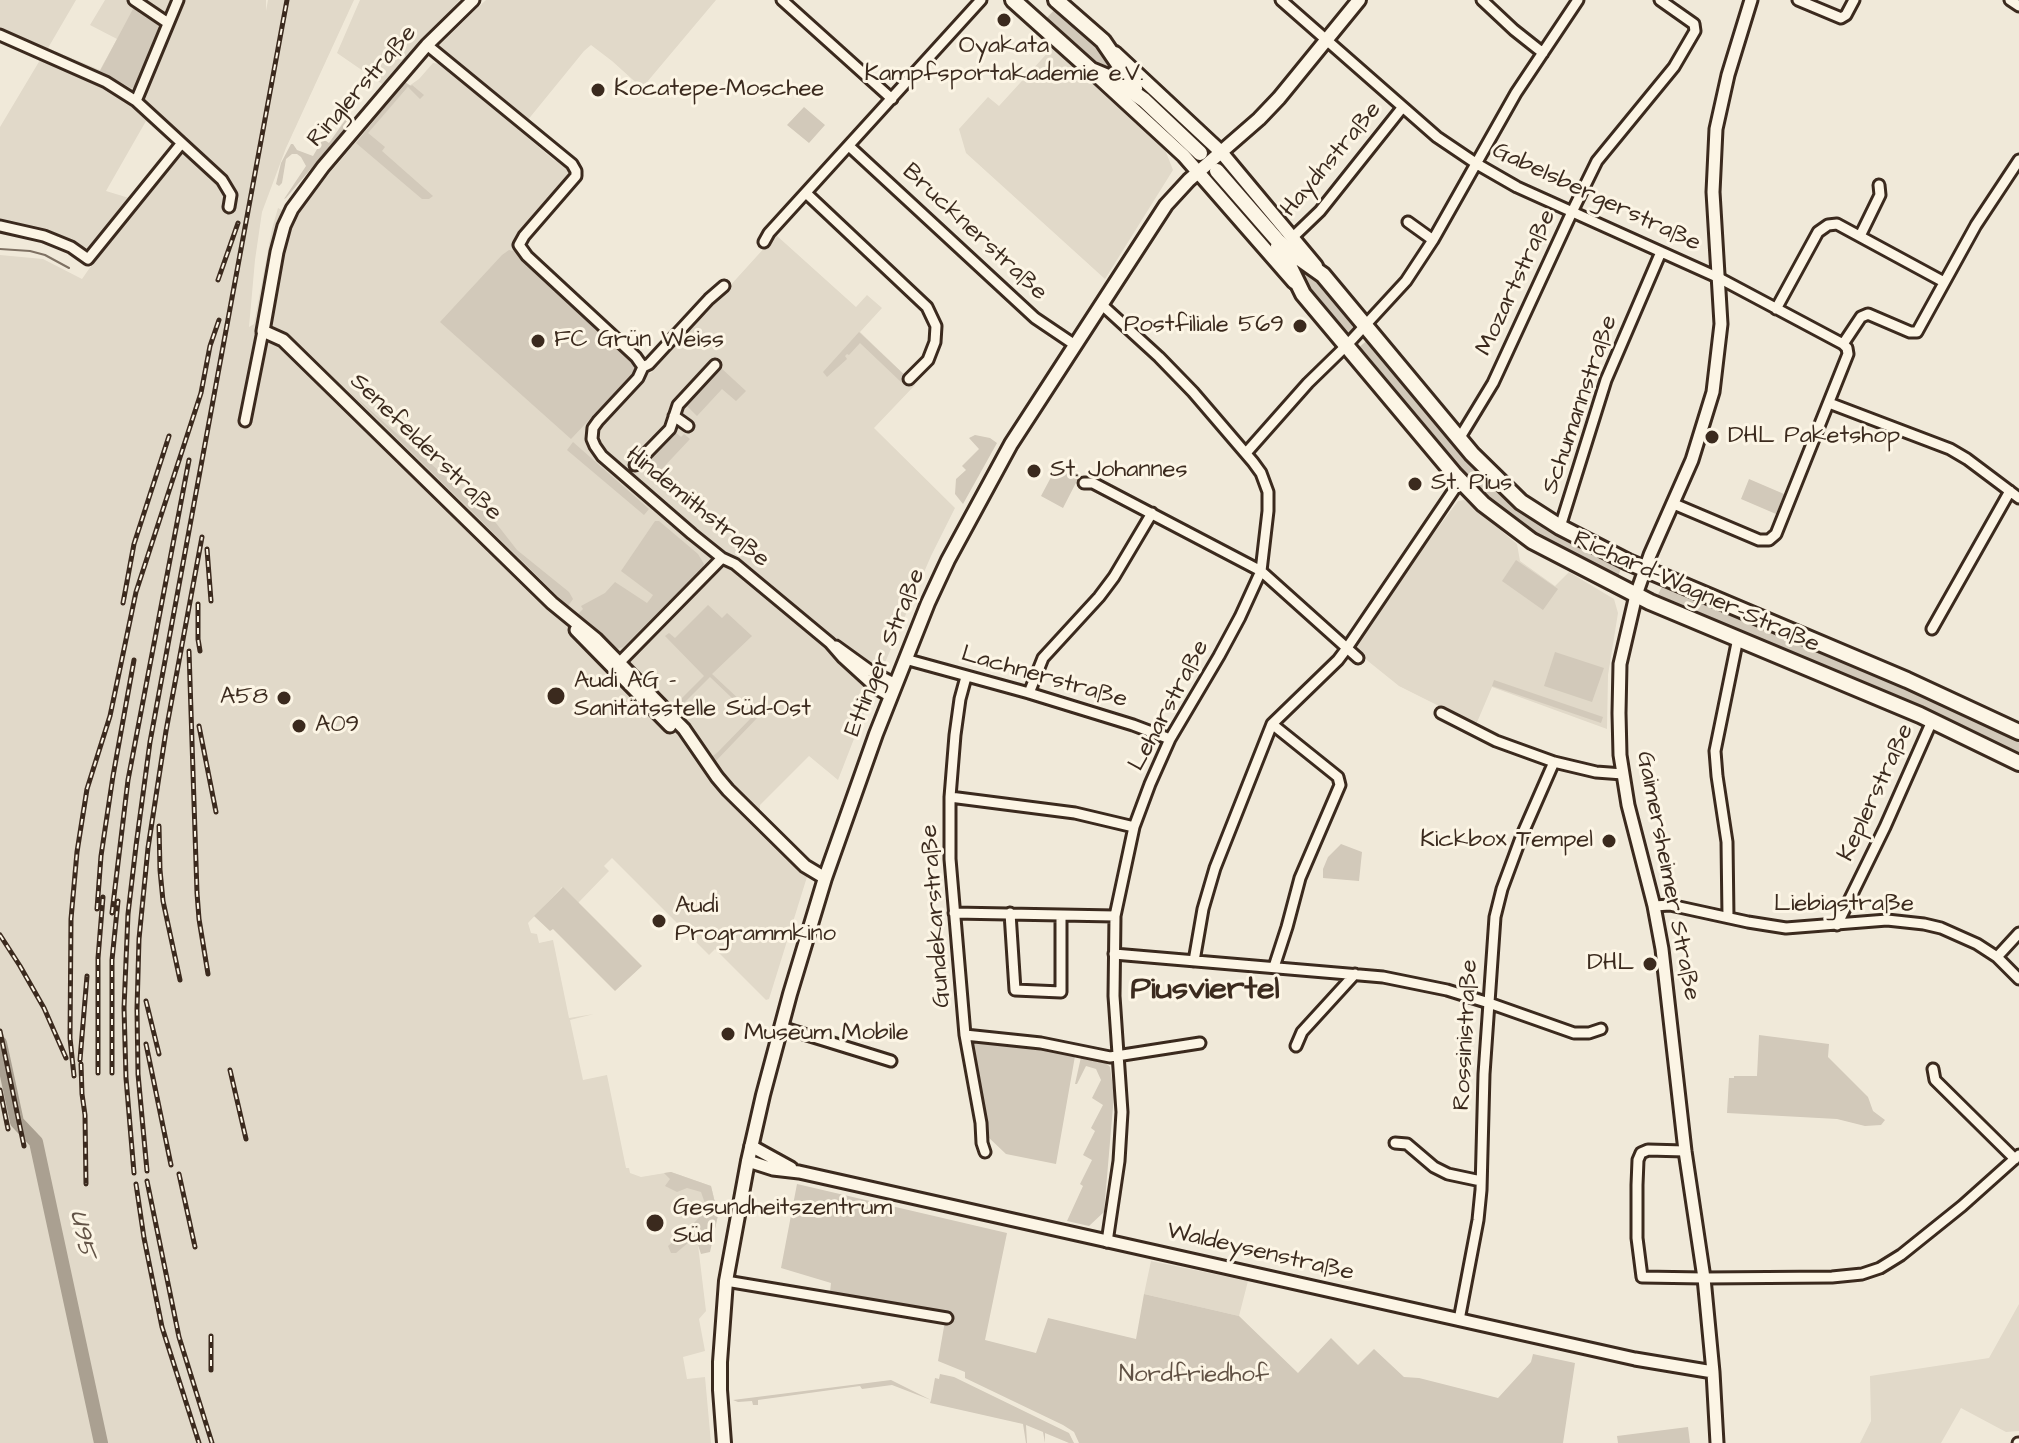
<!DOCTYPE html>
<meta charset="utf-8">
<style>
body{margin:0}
canvas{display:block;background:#f0e9d9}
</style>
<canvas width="2019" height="1443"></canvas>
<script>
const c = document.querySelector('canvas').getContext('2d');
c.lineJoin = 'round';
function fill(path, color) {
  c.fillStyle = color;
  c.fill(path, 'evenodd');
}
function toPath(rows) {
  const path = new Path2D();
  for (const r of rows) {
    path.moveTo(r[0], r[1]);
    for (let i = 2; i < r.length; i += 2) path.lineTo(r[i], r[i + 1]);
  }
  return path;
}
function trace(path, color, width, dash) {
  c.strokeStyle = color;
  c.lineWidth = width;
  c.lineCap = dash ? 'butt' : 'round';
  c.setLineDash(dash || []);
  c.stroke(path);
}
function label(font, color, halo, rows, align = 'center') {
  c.font = font + ' "Architects Daughter",sans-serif';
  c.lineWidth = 6;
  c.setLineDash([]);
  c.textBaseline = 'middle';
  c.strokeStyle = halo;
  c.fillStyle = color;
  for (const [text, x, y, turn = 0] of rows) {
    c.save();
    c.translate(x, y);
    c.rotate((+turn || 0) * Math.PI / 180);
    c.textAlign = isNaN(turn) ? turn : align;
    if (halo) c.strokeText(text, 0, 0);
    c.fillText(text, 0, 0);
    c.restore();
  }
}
const built = toPath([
 [0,0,76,0,48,48,100,70,117,39,90,25,105,0,266,0,266,11,268,0,354,0,286,148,262,212,255,260,249,327,254,324,272,229,278,208,297,218,307,200,366,130,368,132,409,86,419,79,433,63,441,64,554,160,561,163,569,170,570,174,566,182,515,238,517,252,636,360,637,370,651,373,776,235,856,307,867,295,882,308,860,332,915,385,874,428,955,508,931,556,871,695,838,780,809,756,760,805,760,813,811,864,769,999,766,1000,715,949,709,955,612,858,604,866,609,871,578,903,562,887,528,923,531,933,537,934,539,943,553,940,569,1018,594,1014,570,1020,583,1080,607,1075,626,1168,629,1168,630,1173,641,1177,671,1172,711,1186,718,1215,714,1233,698,1245,706,1311,699,1319,705,1351,683,1357,687,1379,705,1377,711,1443,0,1443,0,255,43,259,82,279,100,253,178,155,170,142,146,121,106,191,129,198,90,249,32,227,0,221,0,127,40,60,0,41],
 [360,0,460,0,382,84,337,53],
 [486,0,716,0,642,88,612,61,591,45,584,51,527,121,437,47],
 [1052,48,1164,147,1173,170,1105,279,966,153,959,129,988,97,999,106],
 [1464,500,1517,544,1520,561,1555,586,1569,572,1614,599,1618,613,1608,675,1607,729,1492,687,1475,727,1453,713,1399,686,1353,649,1411,564,1458,501],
 [1151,1261,1248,1281,1239,1316,1144,1294],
 [2019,1304,2019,1431,2006,1432,1961,1408,1941,1443,1860,1443,1871,1421,1870,1376,1989,1358]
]);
const green = toPath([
 [134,7,158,24,160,33,138,87,131,88,100,71],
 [1057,7,1103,49,1125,82,1094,66,1043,22],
 [405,82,411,86,412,85,424,95,420,99,408,87,368,133,385,147,382,151,433,196,429,199,422,199,356,143],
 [804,107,825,125,809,143,787,125],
 [348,116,354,118,286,198,284,199,306,166,301,157,297,154,292,154,286,159,282,183,279,186,276,184,281,163,291,144,293,144,297,150,313,156,323,139,329,143],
 [509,250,517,252,636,360,638,365,637,369,571,439,440,322,502,255],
 [1290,255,1313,273,1358,324,1344,338,1310,295],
 [859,332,912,382,901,382,860,343,849,355,847,354,845,356,847,359,827,377,823,372],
 [1372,336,1513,500,1622,564,1617,581,1541,542,1501,513,1457,472,1356,350],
 [721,368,746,391,736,401,722,389,697,416,686,405],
 [351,393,492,518,517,550,569,592,573,599,568,606],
 [673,430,681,437,684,434,690,439,659,472,646,459],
 [975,435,990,438,997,443,963,504,955,494,956,479,966,470,962,466,979,449,969,438],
 [573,442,649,509,644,515,567,450],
 [1058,464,1080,475,1063,508,1041,496],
 [1749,479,1784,494,1776,514,1741,499],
 [655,521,659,521,698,554,704,564,702,569,623,647,617,649,577,615,583,609,581,606,605,593,615,582,647,603,651,598,653,595,621,571],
 [1516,560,1558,589,1543,610,1502,581],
 [1664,582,2019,735,2019,757,1656,599],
 [708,605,722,618,727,613,752,636,712,674,758,717,714,763,710,754,713,756,718,752,752,717,710,677,677,710,674,706,704,676,665,636,669,633,675,638],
 [1555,652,1604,668,1592,702,1544,686],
 [1494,680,1603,717,1601,723,1492,686],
 [1341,844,1362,852,1359,881,1323,878,1323,869,1328,857],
 [563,887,642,966,615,991,553,929,550,931,534,916],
 [1759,1035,1829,1044,1828,1057,1868,1097,1873,1111,1885,1120,1881,1125,1865,1126,1837,1119,1727,1113,1729,1078,1734,1078,1734,1076,1757,1076],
 [976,1041,1040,1049,1075,1056,1056,1164,1006,1154,987,1136,971,1046],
 [1081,1057,1106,1063,1110,1067,1114,1095,1104,1212,1089,1226,1067,1221,1083,1186,1080,1184,1092,1160,1083,1155,1095,1131,1091,1128,1103,1105,1092,1098,1101,1080,1096,1069,1086,1066,1077,1084,1075,1084],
 [671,1172,711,1186,718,1215,710,1252,701,1254,698,1245,689,1242,676,1253,671,1253,668,1246,675,1240,683,1242,691,1236,696,1232,694,1223,707,1209,701,1192,687,1188,677,1192,665,1186,670,1179,664,1173],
 [797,1184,1007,1233,985,1340,1036,1353,1048,1318,1136,1339,1144,1294,1239,1316,1298,1373,1331,1338,1358,1365,1374,1349,1404,1377,1419,1378,1498,1398,1531,1362,1533,1354,1575,1363,1563,1443,1079,1443,1074,1432,1063,1425,965,1378,965,1372,938,1361,945,1321,829,1302,831,1283,781,1268],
 [940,1374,954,1377,1069,1433,1074,1443,1069,1443,1045,1433,1045,1443,1043,1432,1026,1425,1027,1443,1026,1443,1023,1424,930,1403,931,1400,892,1385,862,1389,860,1386,758,1400,758,1405,753,1405,752,1401,738,1402,733,1400,891,1380,931,1400,935,1378,939,1379],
 [1688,1427,1690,1443,1618,1443,1617,1436]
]);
const stream = toPath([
 [0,249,30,251,45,255,69,268]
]);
const river = toPath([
 [0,1043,17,1122,36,1142,101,1443]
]);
const minor = toPath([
 [134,0,168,23],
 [782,0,892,99],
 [1281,0,1437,137,1477,164,1517,187,1719,278,1843,344],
 [1482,0,1514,30,1543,53],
 [1798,0,1841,18,1846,15,1854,0],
 [2010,0,2019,6],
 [0,35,106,82,136,101,222,180,231,195,229,207],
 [427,45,572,164,576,171,576,176,524,236,519,245,527,256,636,357,643,367],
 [136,101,178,0],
 [849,146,1035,318,1075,345],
 [806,193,927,307,936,326,935,342,928,360,909,379],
 [1408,222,1433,240],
 [0,226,44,236,71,247,88,259,181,144],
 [1860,236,1880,195,1879,185],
 [1293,237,1320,211,1402,108],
 [764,242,769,233,981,0],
 [724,286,709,299,649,364,643,367,638,378,598,421,593,428,592,439,595,446,602,456,692,534,722,558,735,564,830,643,843,658,877,689,891,697],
 [1101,304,1159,357,1193,392,1253,462,1261,473,1268,492,1268,511,1261,571,1240,617,1219,656,1170,739,1150,784,1134,827,1115,916,1114,996,1122,1112,1119,1161,1107,1242],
 [1776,309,1818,232,1828,225,1837,224,1944,282],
 [1843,344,1861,317,1868,314,1910,332,1917,332,1976,225,2019,160],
 [1829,403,1950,449,1967,459,2019,498],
 [674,416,688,426],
 [245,421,263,331],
 [1459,439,1493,383,1572,212,1597,161,1674,67,1695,31,1694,24,1660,0],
 [1246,453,1308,383,1347,345,1406,281,1433,240,1516,93,1578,0],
 [635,465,670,429,678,405,715,365],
 [1084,483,1093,483,1261,571,1358,658],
 [1674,504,1759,540,1769,540,1776,534,1848,354,1847,348,1843,344],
 [1560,527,1606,380,1661,252],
 [1932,629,2010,491],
 [836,646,872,672,896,684],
 [905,659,1029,693,1133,725,1170,739],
 [615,667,722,558],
 [966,677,960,699,955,735,950,797,950,859,965,1035,981,1123,982,1143,985,1152],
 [1029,693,1043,658,1099,597,1114,577,1152,513],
 [1441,713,1496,741,1554,762,1596,772,1623,774],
 [1272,724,1338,777,1340,785,1300,878,1287,927,1274,967],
 [950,797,1075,813,1134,827],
 [1654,906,1670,905,1748,922,1786,928,1887,920,1924,924,1941,928,1977,944,1997,957,2019,979],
 [954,913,1115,916],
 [1010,913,1015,990,1061,992,1061,915],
 [1728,917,1727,842,1717,776,1715,751,1738,638],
 [1837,925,1885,827,1932,721],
 [1114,954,1383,977,1447,990,1489,1003,1574,1033,1589,1033,1601,1029],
 [1997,957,2019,933],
 [1194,961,1203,909,1215,868,1272,724,1338,660,1347,648,1460,481],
 [781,1027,891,1061],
 [965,1035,1041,1043,1110,1057,1200,1043],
 [1296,1046,1302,1032,1355,974],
 [1933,1069,1935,1080,2015,1159],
 [1395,1143,1407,1144,1434,1167,1448,1174,1481,1181],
 [1685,1151,1648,1150,1641,1153,1638,1160,1637,1185,1637,1238,1642,1277,1704,1278,1832,1277,1862,1274,1880,1268,1901,1255,1962,1206,2019,1155],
 [726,1281,947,1318],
 [1459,1320,1478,1220,1481,1190,1484,1074,1495,917,1502,889,1522,835,1554,762],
 [2018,1443,2019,1443]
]);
const tertiary = toPath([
 [473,0,427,45,391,87,323,167,292,209,284,226,277,252,263,331,283,340,552,603,596,639,684,729,717,777,728,790,805,866,825,878],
 [576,630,670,726],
 [751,1146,791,1168],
 [748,1161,773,1169,799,1172,1635,1359,1713,1372],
 [1717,1443,1713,1372,1704,1278,1685,1151,1662,949,1654,906,1628,805,1620,755,1619,713,1620,664,1636,595,1650,555,1692,460,1713,392,1721,324,1713,192,1716,129,1728,75,1751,0]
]);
const secondary = toPath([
 [1115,53,1221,152,1316,266],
 [1094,73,1184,156,1294,282],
 [724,1443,720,1390,720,1362,726,1281,748,1161,763,1095,790,994,825,878,876,734,928,603,948,560,1011,444,1166,205,1189,180,1259,119,1279,98,1359,0]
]);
const primary = toPath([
 [1013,0,1091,70,1115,80,1144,100,1200,153],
 [1056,0,1103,41,1135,88],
 [1217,171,1278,241,1292,253,1323,275,1472,454,1521,502,1560,527,1628,562,1907,680,2019,732],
 [1278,246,1284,255,1303,294,1454,474,1483,504,1532,541,1650,602,1920,715,2019,763]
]);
const rail = toPath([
 [218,280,238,223],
 [207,549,211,601],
 [123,603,134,544,169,436],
 [198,604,198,639,200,651],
 [189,651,197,893,199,919,208,974],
 [199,726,216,812],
 [159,826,160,870,163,901,180,980],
 [97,909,101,856,113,776,134,660],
 [112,913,128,780,189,460],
 [0,935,20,966,44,1008,66,1058],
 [146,1001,159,1054],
 [0,1031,24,1146],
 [146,1044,171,1165],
 [80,1060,87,976],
 [81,1064,82,1094,85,1115,86,1184],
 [230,1070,246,1139],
 [98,1073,98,958,103,897],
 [112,1073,112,960,118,901],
 [74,1076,70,1038,71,919,77,852,87,789,110,716,136,592,201,393,210,346,219,320],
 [0,1090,8,1129],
 [147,1171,138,1074,137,1009,139,939,148,848,166,731,202,537],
 [134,1173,126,1078,124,1008,128,914,136,846,150,742,287,0],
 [179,1174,195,1247],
 [147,1181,179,1337,212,1443],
 [136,1184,144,1238,162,1327,199,1443],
 [211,1336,211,1370]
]);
const markers = [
 [1004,20,8,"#3b2a1e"],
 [598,90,8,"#3b2a1e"],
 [1300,326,8,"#3b2a1e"],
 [538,341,8,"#3b2a1e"],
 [1712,437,8,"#3b2a1e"],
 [1034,471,8,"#3b2a1e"],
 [1415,484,8,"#3b2a1e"],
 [556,696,10,"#3b2a1e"],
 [284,698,8,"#3b2a1e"],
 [299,726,8,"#3b2a1e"],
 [1609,841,8,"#3b2a1e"],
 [659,921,8,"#3b2a1e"],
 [1650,964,8,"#3b2a1e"],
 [728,1034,8,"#3b2a1e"],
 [655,1223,10,"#3b2a1e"]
];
const poiNames = [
 ["Oyakata",1004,47,"center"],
 ["Kampfsportakademie e.V.",1004,75,"center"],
 ["Kocatepe-Moschee",614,90],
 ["Postfiliale 569",1284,326,"right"],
 ["FC Grün Weiss",554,341],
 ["DHL Paketshop",1728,437],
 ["St. Johannes",1050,471],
 ["St. Pius",1431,484],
 ["Audi AG -",574,682],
 ["Sanitätsstelle Süd-Ost",574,710],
 ["A58",268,698,"right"],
 ["A09",315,726],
 ["Kickbox Tempel",1593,841,"right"],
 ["Audi",675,907],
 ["Programmkino",675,935],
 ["DHL",1634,964,"right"],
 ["Museum Mobile",744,1034],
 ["Gesundheitszentrum",673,1209],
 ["Süd",673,1237]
];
const streetNames = [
 ["Ringlerstraße",363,87,-49],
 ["Haydnstraße",1332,160,-50],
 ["Gabelsbergerstraße",1596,198,25],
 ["Brucknerstraße",974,233,43],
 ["Mozartstraße",1517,283,-65],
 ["Schumannstraße",1581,405,-71],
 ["Senefelderstraße",425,448,44],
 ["Hindemithstraße",697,508,39],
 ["Richard-Wagner-Straße",1696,593,24],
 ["Ettinger Straße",886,653,-68],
 ["Lachnerstraße",1044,678,16],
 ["Leharstraße",1170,706,-62],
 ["Keplerstraße",1877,793,-65],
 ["Gaimersheimer Straße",1667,876,79],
 ["Liebigstraße",1844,905],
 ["Gundekarstraße",937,916,-94],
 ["Rossinistraße",1467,1035,-87],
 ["Waldeysenstraße",1260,1253,13]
];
const parkNames = [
 ["Nordfriedhof",1194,1376]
];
const waterNames = [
 ["U95",81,1234,78]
];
const districtNames = [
 ["Piusviertel",1205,991]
];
fill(built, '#e1d9c9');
fill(green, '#d2c9ba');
trace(stream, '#7e7163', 2);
trace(river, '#aaa091', 14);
trace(minor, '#3b2a1e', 15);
trace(tertiary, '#3b2a1e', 17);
trace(secondary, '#3b2a1e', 18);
trace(primary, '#3b2a1e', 20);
trace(minor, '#fcf5e5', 9);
trace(tertiary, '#fcf5e5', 11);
trace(secondary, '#fcf5e5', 12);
trace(primary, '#fcf5e5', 14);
trace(rail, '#3b2a1e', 5);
trace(rail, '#fcf5e5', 2, [6]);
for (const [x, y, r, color] of markers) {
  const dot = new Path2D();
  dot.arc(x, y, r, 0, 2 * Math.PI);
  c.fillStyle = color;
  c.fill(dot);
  trace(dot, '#fcf5e5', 3);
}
label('24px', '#3b2a1e', '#fcf5e5', poiNames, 'left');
label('24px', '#3b2a1e', '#fcf5e5', streetNames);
label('24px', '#615245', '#fcf5e5', parkNames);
label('italic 26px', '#625346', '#fcf5e5', waterNames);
label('bold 32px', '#3b2a1e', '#fcf5e5', districtNames);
</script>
